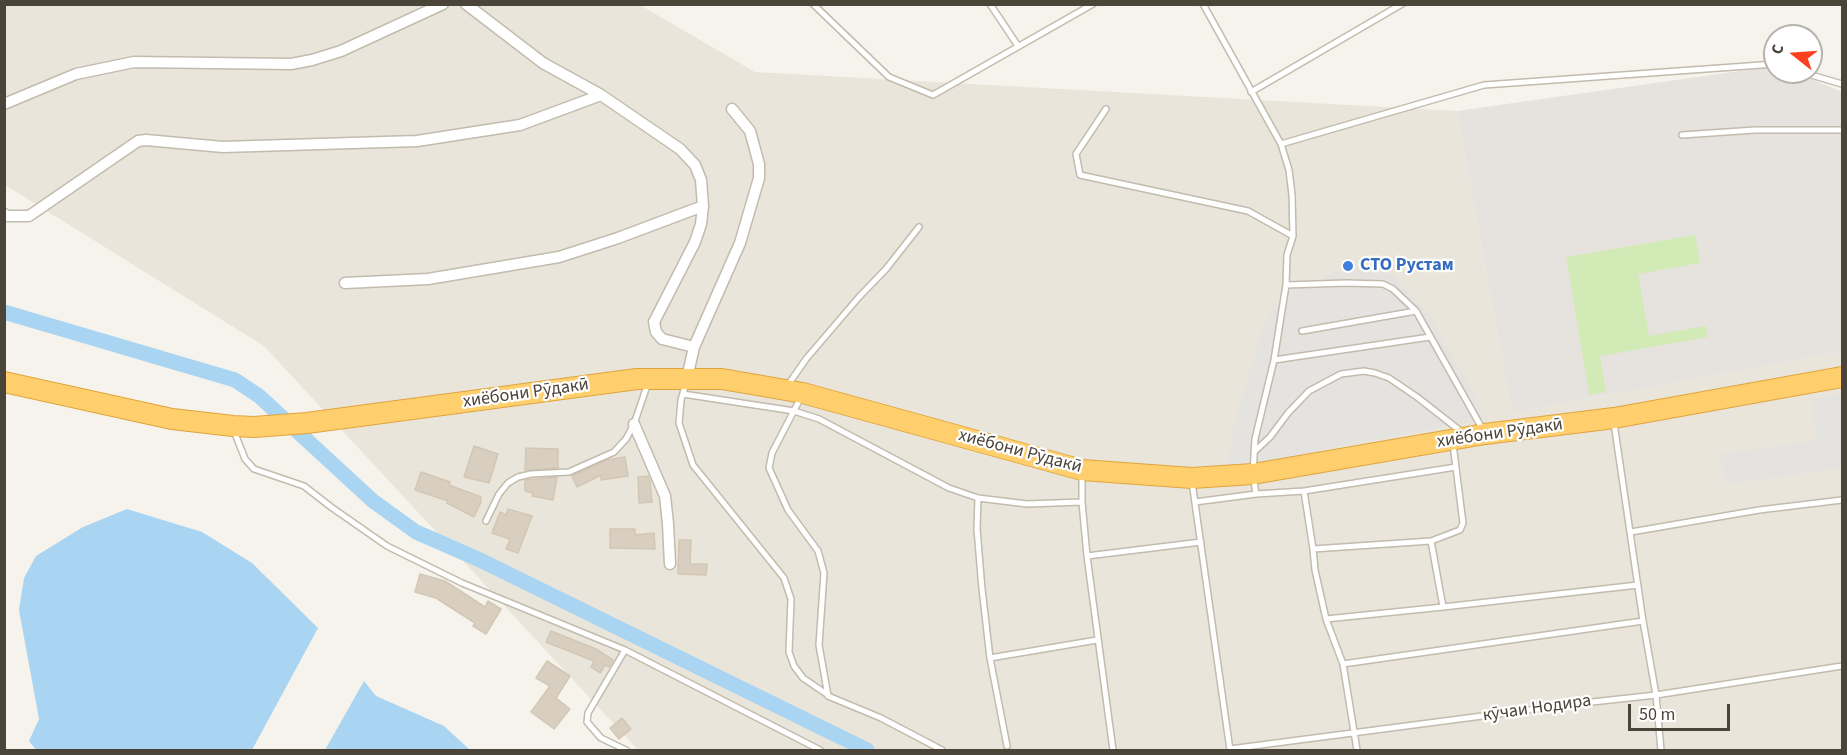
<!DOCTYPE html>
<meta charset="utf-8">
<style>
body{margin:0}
#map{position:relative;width:1847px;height:755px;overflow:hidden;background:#f6f3ec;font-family:"Source Sans 3",sans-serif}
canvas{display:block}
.frame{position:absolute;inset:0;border:6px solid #4b4439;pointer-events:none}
.north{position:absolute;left:1763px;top:24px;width:60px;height:60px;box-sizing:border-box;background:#fff;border:2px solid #b7b4b0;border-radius:50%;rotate:287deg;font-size:16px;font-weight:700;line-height:24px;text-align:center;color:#4b4439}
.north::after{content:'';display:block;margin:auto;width:21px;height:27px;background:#fc3f1d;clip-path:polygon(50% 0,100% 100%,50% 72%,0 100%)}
.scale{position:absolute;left:1628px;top:704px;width:102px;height:27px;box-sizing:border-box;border:3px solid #4b4439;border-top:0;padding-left:8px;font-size:18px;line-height:21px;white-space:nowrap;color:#4b4439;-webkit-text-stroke:4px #fff;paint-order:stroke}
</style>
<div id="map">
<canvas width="1847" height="755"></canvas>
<div class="frame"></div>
<div class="north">С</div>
<div class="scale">50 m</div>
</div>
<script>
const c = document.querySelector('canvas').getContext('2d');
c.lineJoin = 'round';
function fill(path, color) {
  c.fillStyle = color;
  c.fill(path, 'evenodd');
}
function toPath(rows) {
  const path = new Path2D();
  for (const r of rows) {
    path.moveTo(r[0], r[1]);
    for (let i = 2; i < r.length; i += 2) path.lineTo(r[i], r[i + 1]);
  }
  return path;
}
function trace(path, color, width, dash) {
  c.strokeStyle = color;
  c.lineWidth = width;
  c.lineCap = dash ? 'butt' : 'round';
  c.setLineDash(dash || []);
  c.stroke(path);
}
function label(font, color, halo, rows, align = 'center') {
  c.font = font + ' "Source Sans 3",sans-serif';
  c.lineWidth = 4.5;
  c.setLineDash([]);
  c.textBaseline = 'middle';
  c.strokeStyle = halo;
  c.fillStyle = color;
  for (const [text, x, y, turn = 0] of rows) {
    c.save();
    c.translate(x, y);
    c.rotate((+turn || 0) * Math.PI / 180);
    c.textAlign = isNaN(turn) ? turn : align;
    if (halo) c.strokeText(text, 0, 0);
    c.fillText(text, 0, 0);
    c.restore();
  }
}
const residential = toPath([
 [4,5,640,5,755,72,1457,111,1512,413,1842,352,1842,750,638,750,264,346,5,185]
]);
const industrial = toPath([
 [1775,66,1775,72,1794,72,1842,92,1842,352,1512,413,1457,111]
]);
const green = toPath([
 [1695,235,1700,263,1638,274,1649,336,1706,326,1708,337,1600,356,1606,392,1589,395,1566,257]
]);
const parking = toPath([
 [1376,270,1393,275,1428,313,1479,402,1483,419,1227,468,1233,429,1261,334,1273,308,1289,290,1336,272],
 [1842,394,1842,468,1725,485,1720,454,1817,440,1811,398]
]);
const water = toPath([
 [127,509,202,532,252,563,318,628,252,750,36,750,29,741,39,719,19,610,24,578,36,556,83,527],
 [364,681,376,696,444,726,470,750,325,750]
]);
const canal = toPath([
 [4,312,235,380,259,396,373,501,416,532,478,559,867,750]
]);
const building = toPath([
 [474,446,498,454,489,483,464,477,474,446],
 [526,448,558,449,558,468,525,470,526,448],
 [625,457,628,476,601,480,601,475,577,487,572,476,607,460,625,457],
 [421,472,450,482,449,485,481,497,481,502,474,517,447,503,448,501,415,490,421,472],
 [648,476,650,481,652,502,639,503,638,477,648,476],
 [557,477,553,500,532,496,533,493,525,491,525,480,557,477],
 [508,509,532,516,518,553,506,549,510,539,492,533,500,512,506,515,508,509],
 [610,529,635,529,635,535,654,533,655,549,610,548,610,529],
 [679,540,691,540,690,564,707,564,706,575,678,574,679,540],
 [420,574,445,581,485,607,488,601,501,609,486,634,473,626,475,623,436,598,415,592,420,574],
 [551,631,596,649,613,660,609,667,605,665,600,673,591,667,594,661,546,642,551,631],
 [547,661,570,676,556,698,570,709,554,729,531,712,550,686,536,678,547,661],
 [622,718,631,729,619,739,610,728,622,718]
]);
const lane = toPath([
 [813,4,889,77,933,95,1093,4],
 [990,4,1018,46],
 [1203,4,1281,144,1289,170,1292,195,1293,236,1287,255,1286,285,1274,360,1255,439,1253,474,1256,494,1304,491,1313,549,1431,541],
 [1801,72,1842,84],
 [1251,92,1402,4],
 [1106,109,1076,154,1080,175,1248,211,1293,236],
 [1682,135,1755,130,1842,130],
 [1281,144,1484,85,1775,64],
 [1286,285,1346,283,1383,284,1393,289,1416,311],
 [1302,331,1416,311,1483,430],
 [1274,360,1430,337],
 [686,383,681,400,679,423,693,465,784,578,791,599,789,652,794,666,803,678,828,695],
 [788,385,806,359,859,297,886,269,919,227],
 [683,394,794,411,819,419,949,488,978,498,1027,504,1082,502],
 [801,397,772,453,769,468,788,510,818,551,824,573,819,645,828,696,881,718,942,750],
 [1614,423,1643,621,1656,695,1661,750],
 [234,431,245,459,254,469,304,486,331,507,387,546,462,583,625,650,820,750],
 [1453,444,1463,523,1460,530,1431,541,1443,607,1638,585],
 [1254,452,1270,437,1288,413,1309,391,1341,374,1364,371,1375,373,1389,378,1417,397,1463,433],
 [1082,475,1082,502,1087,556,1113,750],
 [1192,482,1230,750],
 [1304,491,1456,467],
 [978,498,977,529,982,589,990,658,1007,746],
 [1195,502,1256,494],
 [486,521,499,494,508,483,518,477,531,474,569,472,614,452,626,439,634,424,648,383],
 [1631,532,1759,510,1842,500],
 [1313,549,1315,570,1326,619,1343,664,1357,750],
 [1087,556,1201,542],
 [1326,619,1443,607],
 [625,650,588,713,587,722,601,738,626,750],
 [990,658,1097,640],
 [1343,664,1643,621],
 [1230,749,1574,704,1656,695,1842,666]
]);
const street = toPath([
 [466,4,543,63,601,95,680,149,695,165,701,180,703,206,701,224,695,242,654,322,656,332,662,339,694,347],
 [4,104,76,74,134,62,291,64,312,60,341,51,443,4],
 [4,214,8,216,29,216,138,141,146,140,223,147,417,141,520,125,601,95],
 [345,283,428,279,559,257,618,238,703,206],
 [687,378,694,347,740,243,759,178,759,164,750,131,732,109],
 [634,424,665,496,668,524,670,564]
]);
const highway = toPath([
 [4,382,172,419,233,426,254,427,307,423,637,379,722,379,803,393,1082,470,1192,478,1253,474,1485,434,1614,418,1842,377]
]);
const markers = [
 [1348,266,6,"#3f7fe0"]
];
const shopNames = [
 ["СТО Рустам",1360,266]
];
const streetNames = [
 ["хиёбони Рӯдакӣ",526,394,-8],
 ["хиёбони Рӯдакӣ",1500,434,-8],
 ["хиёбони Рӯдакӣ",1020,452,15],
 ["кӯчаи Нодира",1537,709,-8]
];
fill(residential, '#eae5da');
fill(industrial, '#e6e2dd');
fill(green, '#d2eab5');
fill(parking, '#e5e3e0');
fill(water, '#a9d4f2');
trace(canal, '#a9d4f2', 15);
fill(building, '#d8cfc1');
trace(building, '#d3c7b4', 1.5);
trace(lane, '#c2bbae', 8);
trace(street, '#c2bbae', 13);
trace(highway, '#e0a43c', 22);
trace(lane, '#fff', 5);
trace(street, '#fff', 10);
trace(highway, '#ffcf6e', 20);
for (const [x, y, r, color] of markers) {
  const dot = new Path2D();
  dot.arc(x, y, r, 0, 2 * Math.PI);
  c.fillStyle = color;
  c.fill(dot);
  trace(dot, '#fff', 2);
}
label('bold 18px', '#366cbe', '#fff', shopNames, 'left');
label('18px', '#4b4439', '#fff', streetNames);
</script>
